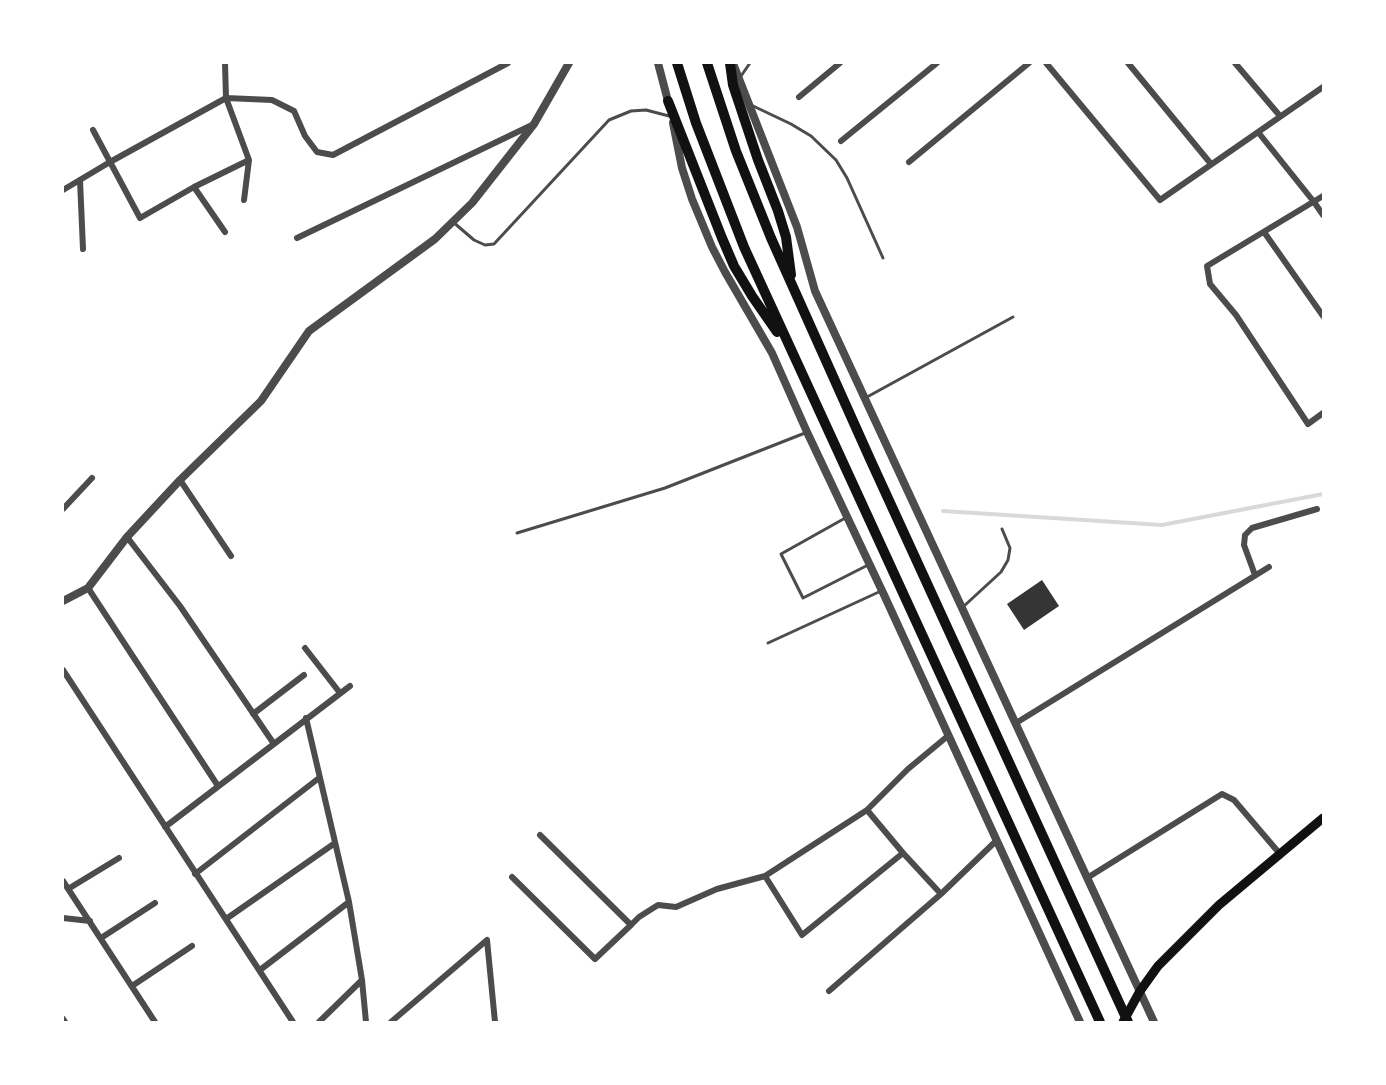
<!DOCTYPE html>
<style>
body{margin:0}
#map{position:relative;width:1386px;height:1085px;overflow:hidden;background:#fff;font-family:Ubuntu,sans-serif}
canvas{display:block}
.frame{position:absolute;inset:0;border:64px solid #fff;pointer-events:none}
</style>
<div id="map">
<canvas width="1386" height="1085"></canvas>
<div class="frame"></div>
</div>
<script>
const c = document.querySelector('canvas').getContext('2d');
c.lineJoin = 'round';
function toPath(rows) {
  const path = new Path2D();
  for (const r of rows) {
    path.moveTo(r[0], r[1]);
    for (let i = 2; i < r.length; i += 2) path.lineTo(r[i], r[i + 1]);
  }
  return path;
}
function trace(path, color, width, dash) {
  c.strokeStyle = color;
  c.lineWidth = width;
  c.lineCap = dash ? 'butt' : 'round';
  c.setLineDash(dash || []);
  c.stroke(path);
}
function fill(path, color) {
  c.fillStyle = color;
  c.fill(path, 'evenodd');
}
const stream = toPath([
 [943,511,1162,525,1323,494]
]);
const building = toPath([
 [1042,580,1059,606,1024,630,1007,604]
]);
const service = toPath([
 [741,76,750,63],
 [751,105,791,124,811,136,836,160,847,178,883,258],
 [453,222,474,240,485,245,494,244,609,120,631,111,646,110,669,116],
 [867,397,1013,317],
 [847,517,781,554,803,598,868,565],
 [517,533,665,488,805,433],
 [964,606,1001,572,1008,560,1010,548,1002,529],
 [768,643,881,591]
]);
const minor = toPath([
 [225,63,226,98,249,160,244,200],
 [1046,63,1160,200,1323,87],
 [1128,63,1211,164],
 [1235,63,1280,116],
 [799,97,840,63],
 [93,130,140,218,194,187,249,160],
 [1258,132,1314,202,1323,215],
 [841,141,937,63],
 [909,162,1029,63],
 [80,180,83,249],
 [194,187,225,232],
 [63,190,110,162,226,98,272,100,294,111,305,136,317,152,333,155,508,63],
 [1323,196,1207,266,1210,284,1236,315,1308,424,1323,413],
 [1264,232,1323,316],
 [297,238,534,124],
 [180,480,231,556],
 [63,509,92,478],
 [127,537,180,606,274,744],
 [1255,575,1244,545,1245,535,1252,528,1317,509],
 [88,588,218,786],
 [305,648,340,693],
 [63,670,293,1022],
 [253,714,304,675],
 [306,718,349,902,362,980,366,1022],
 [1016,723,1269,567],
 [867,810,903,853,941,894],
 [165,827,350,686],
 [540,835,631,925,639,917,658,905,676,907,717,889,765,876,867,810,908,769,949,735],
 [195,874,319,778],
 [765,876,802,935,903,853],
 [512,877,595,959,631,925],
 [1087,878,1222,794,1234,800,1280,854],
 [63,881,155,1022],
 [68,889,119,858],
 [63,918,90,921],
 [226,919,335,843],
 [101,938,155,903],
 [260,970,349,902],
 [132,986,192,946],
 [829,991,941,894,997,840],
 [63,1019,65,1022],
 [319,1022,362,980],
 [391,1022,487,940,495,1022]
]);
const tertiary = toPath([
 [658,63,669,105],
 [734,66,797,227,815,291,1154,1022],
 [673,123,682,168,692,199,712,247,725,272,772,353,807,432,885,597,1080,1022],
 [63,601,88,588,127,537,180,480,261,401,309,331,435,239,472,203,534,124,569,63]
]);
const secondary = toPath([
 [1123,1022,1140,991,1158,966,1219,905,1323,818]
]);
const motorway = toPath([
 [677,63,696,123,744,247,1100,1022],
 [707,63,736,151,771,238,870,459,1128,1022],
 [730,63,733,85,758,160,778,211,786,237,791,275],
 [668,101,722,238,734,266,752,296,777,332]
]);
trace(stream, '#d9d9d9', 4);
fill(building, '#353535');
trace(service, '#4c4c4c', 3);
trace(minor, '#4c4c4c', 6);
trace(tertiary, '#4c4c4c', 8);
trace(secondary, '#111', 9);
trace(motorway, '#111', 10);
</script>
